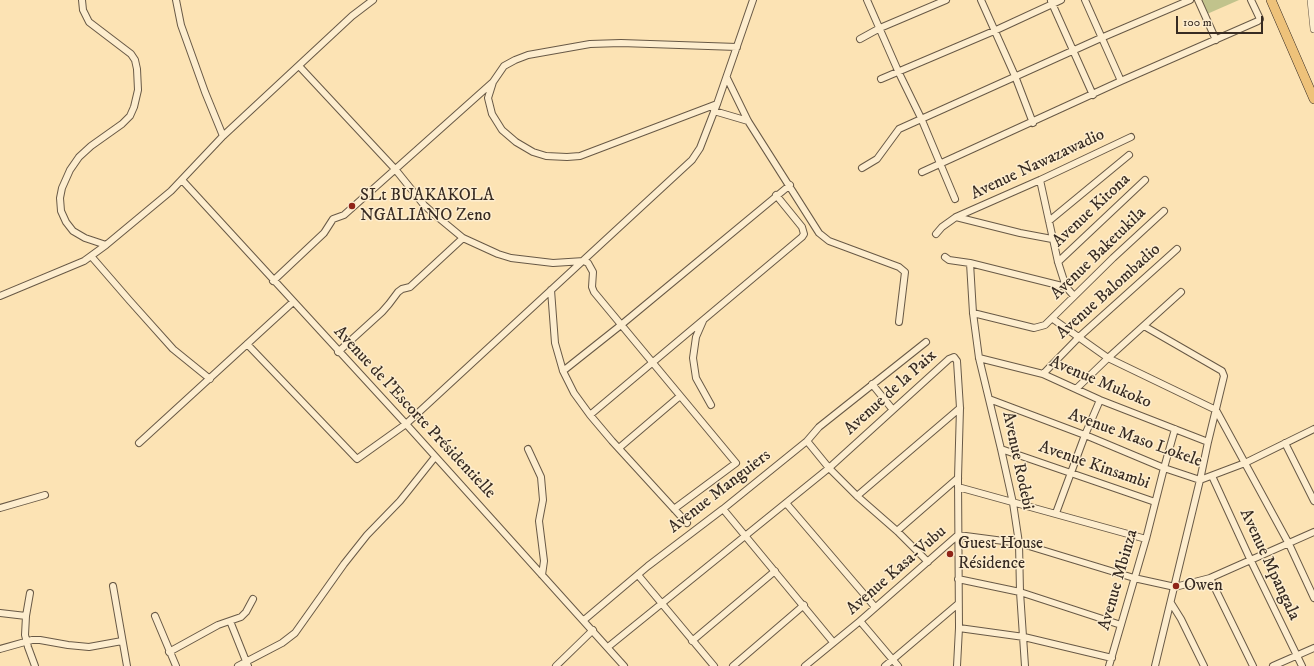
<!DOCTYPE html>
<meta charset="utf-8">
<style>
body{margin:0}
#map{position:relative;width:1314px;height:666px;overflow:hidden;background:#fce3b4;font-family:"IM FELL DW Pica",serif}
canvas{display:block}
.scale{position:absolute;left:1176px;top:16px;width:87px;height:18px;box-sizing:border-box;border:2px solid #372b22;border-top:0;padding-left:5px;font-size:12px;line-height:14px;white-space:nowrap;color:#372b22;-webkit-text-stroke:3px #fdedce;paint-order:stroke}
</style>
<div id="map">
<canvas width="1314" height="666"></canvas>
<div class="scale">100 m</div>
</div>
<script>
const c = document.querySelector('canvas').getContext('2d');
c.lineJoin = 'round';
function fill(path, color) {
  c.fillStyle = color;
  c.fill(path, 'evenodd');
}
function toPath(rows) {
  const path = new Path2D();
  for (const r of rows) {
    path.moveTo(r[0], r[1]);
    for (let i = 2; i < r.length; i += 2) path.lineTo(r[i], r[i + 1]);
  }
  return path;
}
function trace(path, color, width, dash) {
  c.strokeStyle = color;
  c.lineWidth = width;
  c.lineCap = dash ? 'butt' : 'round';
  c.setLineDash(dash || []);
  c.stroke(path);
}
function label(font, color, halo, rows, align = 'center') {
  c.font = font + ' "IM FELL DW Pica",serif';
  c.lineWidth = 3;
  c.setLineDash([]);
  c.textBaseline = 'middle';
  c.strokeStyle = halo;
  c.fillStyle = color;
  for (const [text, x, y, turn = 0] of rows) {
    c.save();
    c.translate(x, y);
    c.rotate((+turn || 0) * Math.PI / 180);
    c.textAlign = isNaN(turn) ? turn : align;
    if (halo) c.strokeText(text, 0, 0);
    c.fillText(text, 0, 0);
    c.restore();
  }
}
const green = toPath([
 [1201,0,1239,0,1207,14]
]);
const minor = toPath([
 [82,0,83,10,89,22,131,54,135,60,137,69,138,90,134,107,130,116,122,124,91,146,79,157,70,170,62,188,60,198,61,211,66,222,73,231,85,238,106,245],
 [176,0,181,25,205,92,223,136],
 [867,0,899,73,921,118,955,199],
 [981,0,1015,76,1033,123],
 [1085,0,1121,81],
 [1198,0,1216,40],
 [1051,1,1093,95],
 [860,39,880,28,946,0],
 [299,66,395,169,424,205,434,214,463,238,498,254,511,258,553,263,584,261,588,263,593,272,592,287,594,292,736,463,674,509],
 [727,78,748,121,819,233,829,241,899,267,905,272,899,322],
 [881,79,994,31,1061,0],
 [717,104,580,156,567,157,546,156,533,152,516,142,502,130,492,114,488,98,493,82,504,66,515,60,528,55,590,44,621,43,737,47],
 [714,111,748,121],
 [862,168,877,159,899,129,1101,38,1190,0],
 [922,172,1121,81,1258,21,1260,19,1251,0],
 [182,180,406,424,624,666],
 [1040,180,1058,262,1066,287,1074,296],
 [956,217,1020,233,1052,239],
 [1049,221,1129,155],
 [936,234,942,227,956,217,1040,180,1131,137],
 [91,256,130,301,173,349,210,379],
 [945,257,949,260,970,263,1066,287],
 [1058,262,1145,180],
 [970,263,973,313,979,358,1001,449,1013,503,1019,543,1020,592,1025,666],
 [273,281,324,233,333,219,344,215,493,82],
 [551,290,555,343,563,371,574,393,590,415,612,441,687,523],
 [0,296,84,261,106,245,171,191,223,136,352,16,373,0],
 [973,313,1034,328,1045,325,1113,258,1164,211],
 [1053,319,1108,358,1216,410,1289,544,1314,598],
 [703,321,696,337,693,358,696,378,711,405],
 [1144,326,1222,371,1224,376,1208,442,1200,480,1155,666],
 [247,344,357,459,406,424,692,160,700,148,717,104,753,0],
 [338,352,382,312,389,304,398,292,402,289,410,287,463,238],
 [979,358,1043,374,1100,400,1208,442],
 [563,371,621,325,790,185],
 [1043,374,1079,337,1177,249],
 [872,384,893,410],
 [1076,389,1108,358,1181,292],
 [989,399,1090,437,1164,468,1200,480,1245,463,1314,429],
 [590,415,802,237,804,234,802,227,776,195],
 [807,441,829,468,857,496,897,531,928,562],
 [139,443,293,302],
 [1285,443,1314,501],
 [619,448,680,396],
 [528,449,541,477,543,500,539,521,544,561,542,575],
 [1001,449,1155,502],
 [1212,476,1251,561,1302,666],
 [958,487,1146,539],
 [857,496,960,408],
 [786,503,875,607],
 [0,508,45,495],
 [723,509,833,642],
 [1056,513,1085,435,1100,400],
 [897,531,958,478],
 [638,575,714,666],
 [1210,578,1253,666],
 [958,579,1020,592,1121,625],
 [113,586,127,666],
 [30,593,26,616,25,635,28,647,35,666],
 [1171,603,1181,619,1204,666],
 [0,613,26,616],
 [155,616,176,666],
 [584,620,648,566,723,509,807,441,819,427,926,342],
 [230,621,248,666],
 [860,621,898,666],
 [959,628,1024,637,1112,658],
 [692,641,775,571],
 [608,647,829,468,949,359,954,357,957,361,960,408,958,478,959,628,957,666],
 [0,649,32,640,40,640,68,645,89,647,122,641],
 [169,652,218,625,241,617,246,612,253,599],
 [238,666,282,643,295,633,344,564,367,535,400,501,435,457],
 [556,666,593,630],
 [733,666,804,605],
 [805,666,860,621,958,535,1019,543,1134,578,1175,587,1210,578,1314,532],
 [885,666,958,604],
 [1109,666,1146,539,1164,468,1175,429],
 [1273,666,1314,648]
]);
const tertiary = toPath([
 [1311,0,1314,29]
]);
const primary = toPath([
 [1271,0,1314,99]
]);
const markers = [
 [352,206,4,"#8f2418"],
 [950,554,4,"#8f2418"],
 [1176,586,4,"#8f2418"]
];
const streetNames = [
 ["Avenue Nawazawadio",1038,165,-25],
 ["Avenue Kitona",1092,211,-43],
 ["Avenue Baketukila",1099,254,-44],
 ["Avenue Balombadio",1109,292,-42],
 ["Avenue Mukoko",1100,383,23],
 ["Avenue de la Paix",891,393,-42],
 ["Avenue de l'Escorte Présidentielle",414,413,47],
 ["Avenue Maso Lokele",1135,439,20],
 ["Avenue Rodebi",1017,461,78],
 ["Avenue Kinsambi",1094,466,19],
 ["Avenue Manguiers",720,492,-38],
 ["Avenue Mpangala",1269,565,65],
 ["Avenue Kasa-Vubu",897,571,-41],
 ["Avenue Mbinza",1119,580,-74]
];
const poiNames = [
 ["SLt BUAKAKOLA",360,196],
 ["NGALIANO Zeno",360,216],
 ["Guest House",958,544],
 ["Résidence",958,564],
 ["Owen",1184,586]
];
fill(green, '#c1c38c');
trace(minor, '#685946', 8);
trace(tertiary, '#685946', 8);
trace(primary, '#372b22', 10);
trace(minor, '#fdedce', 6);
trace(tertiary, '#fdedce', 7);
trace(primary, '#eec27a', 9);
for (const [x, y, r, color] of markers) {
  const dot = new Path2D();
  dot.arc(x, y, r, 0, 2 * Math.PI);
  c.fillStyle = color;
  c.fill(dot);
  trace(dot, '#fdedce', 1.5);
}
label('17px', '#372b22', '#fdedce', streetNames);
label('17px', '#372b22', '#fdedce', poiNames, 'left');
</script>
